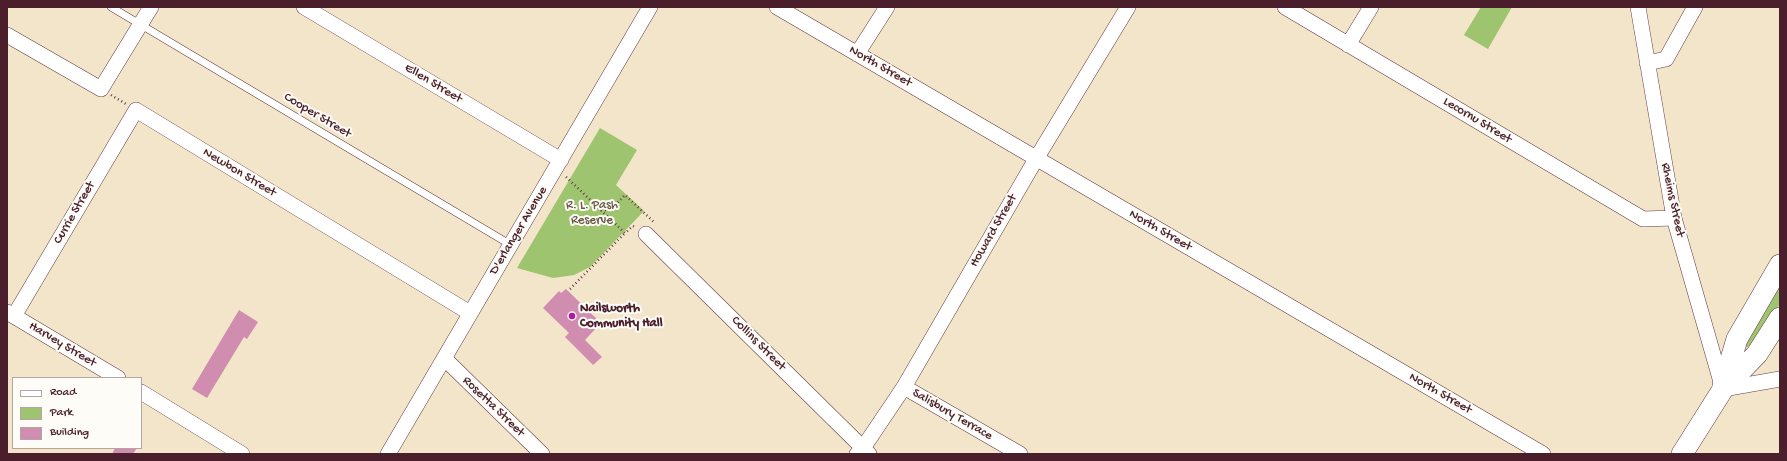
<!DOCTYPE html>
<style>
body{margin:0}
#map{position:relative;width:1787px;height:461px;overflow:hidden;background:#f2e5ca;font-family:"Gochi Hand",sans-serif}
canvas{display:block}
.frame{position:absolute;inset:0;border:8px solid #4a1f2b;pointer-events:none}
.legend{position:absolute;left:12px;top:377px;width:130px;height:72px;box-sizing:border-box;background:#fdfcf7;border:1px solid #b5a4a5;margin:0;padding:5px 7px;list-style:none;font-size:12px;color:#4a1f2b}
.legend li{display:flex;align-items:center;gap:8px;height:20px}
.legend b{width:20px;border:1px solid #b5a4a5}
</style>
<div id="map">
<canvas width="1787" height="461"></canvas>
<div class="frame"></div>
<ul class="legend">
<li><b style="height:5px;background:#fff"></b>Road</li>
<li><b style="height:11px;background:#9ec46f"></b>Park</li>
<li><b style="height:11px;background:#d18db0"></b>Building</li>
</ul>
</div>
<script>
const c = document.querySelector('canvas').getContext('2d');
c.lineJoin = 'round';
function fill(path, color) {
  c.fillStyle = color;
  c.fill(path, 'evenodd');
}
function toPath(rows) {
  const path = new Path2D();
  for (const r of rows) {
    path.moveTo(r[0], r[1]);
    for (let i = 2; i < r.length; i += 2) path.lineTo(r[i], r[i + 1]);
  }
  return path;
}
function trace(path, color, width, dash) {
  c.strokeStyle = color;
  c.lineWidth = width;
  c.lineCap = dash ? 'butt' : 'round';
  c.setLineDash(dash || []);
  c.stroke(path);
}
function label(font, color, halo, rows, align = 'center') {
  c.font = font + ' "Gochi Hand",sans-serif';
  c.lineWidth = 4;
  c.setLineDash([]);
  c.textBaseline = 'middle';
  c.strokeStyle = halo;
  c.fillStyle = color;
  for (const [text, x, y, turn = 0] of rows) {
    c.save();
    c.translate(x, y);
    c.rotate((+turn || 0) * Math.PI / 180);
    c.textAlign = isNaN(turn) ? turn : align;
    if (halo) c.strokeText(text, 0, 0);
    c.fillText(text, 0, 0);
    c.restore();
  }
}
const green = toPath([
 [1481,7,1512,7,1488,49,1464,35],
 [600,128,637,150,616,185,644,211,590,267,574,275,553,278,517,268],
 [1780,272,1780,304,1756,337,1748,347,1745,347]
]);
const building = toPath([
 [566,289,601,323,585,340,602,357,593,365,565,337,569,333,543,308,559,291,561,293],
 [239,310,258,322,247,339,244,337,207,398,192,389],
 [115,448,137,448,133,454,112,454]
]);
const path = toPath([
 [111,95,126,104],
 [566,177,625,233,633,226,635,227],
 [601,210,611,210,625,195,654,222],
 [570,289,625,233]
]);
const lane = toPath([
 [111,7,511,245]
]);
const street = toPath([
 [304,7,561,160],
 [777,7,1543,454],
 [1285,7,1643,219,1674,218],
 [1638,7,1674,218,1723,389,1780,379],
 [7,35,101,89,151,7],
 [1348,45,1371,7],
 [857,54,887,7],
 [1647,63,1666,59,1695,7],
 [646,234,869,454],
 [7,312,118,378],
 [14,316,136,110,470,313],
 [445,359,542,454],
 [904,387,1020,454],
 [141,392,242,454],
 [388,454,650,7],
 [857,454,863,448,904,387,1036,159,1128,7]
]);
const secondary = toPath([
 [1723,386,1737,339,1780,265],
 [1682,454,1723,389,1757,354,1780,318]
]);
const markers = [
 [572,316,4,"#b5179e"]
];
const streetNames = [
 ["North Street",880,67,30],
 ["Ellen Street",433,84,31],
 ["Cooper Street",317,116,31],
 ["Lecornu Street",1477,121,31],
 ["Newbon Street",239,173,31],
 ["Rheims Street",1672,200,78],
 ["Currie Street",75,213,-60],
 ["D'erlanger Avenue",519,231,-59],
 ["Howard Street",994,231,-60],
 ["North Street",1160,231,30],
 ["Collins Street",758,344,45],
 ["Harvey Street",62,345,31],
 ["North Street",1440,394,30],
 ["Rosetta Street",493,407,44],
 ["Salisbury Terrace",952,415,30]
];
const parkNames = [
 ["R. L. Pash",592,206],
 ["Reserve",592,221]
];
const poiNames = [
 ["Nailsworth",580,309],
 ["Community Hall",580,324]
];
fill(green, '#9ec46f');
fill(building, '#d18db0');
trace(lane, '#633d43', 8);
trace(street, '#633d43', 16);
trace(secondary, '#633d43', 22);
trace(path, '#633d43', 2.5, [1, 3]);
trace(lane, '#fff', 7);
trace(street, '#fff', 15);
trace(secondary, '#fff', 21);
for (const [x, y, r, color] of markers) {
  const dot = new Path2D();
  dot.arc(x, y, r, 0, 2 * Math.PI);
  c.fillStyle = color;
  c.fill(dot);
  trace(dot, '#fdfcf7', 1.5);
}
label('13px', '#4a1f2b', '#fdfcf7', streetNames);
label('13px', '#675943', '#fdfcf7', parkNames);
label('bold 13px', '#4a1f2b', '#fdfcf7', poiNames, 'left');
</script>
